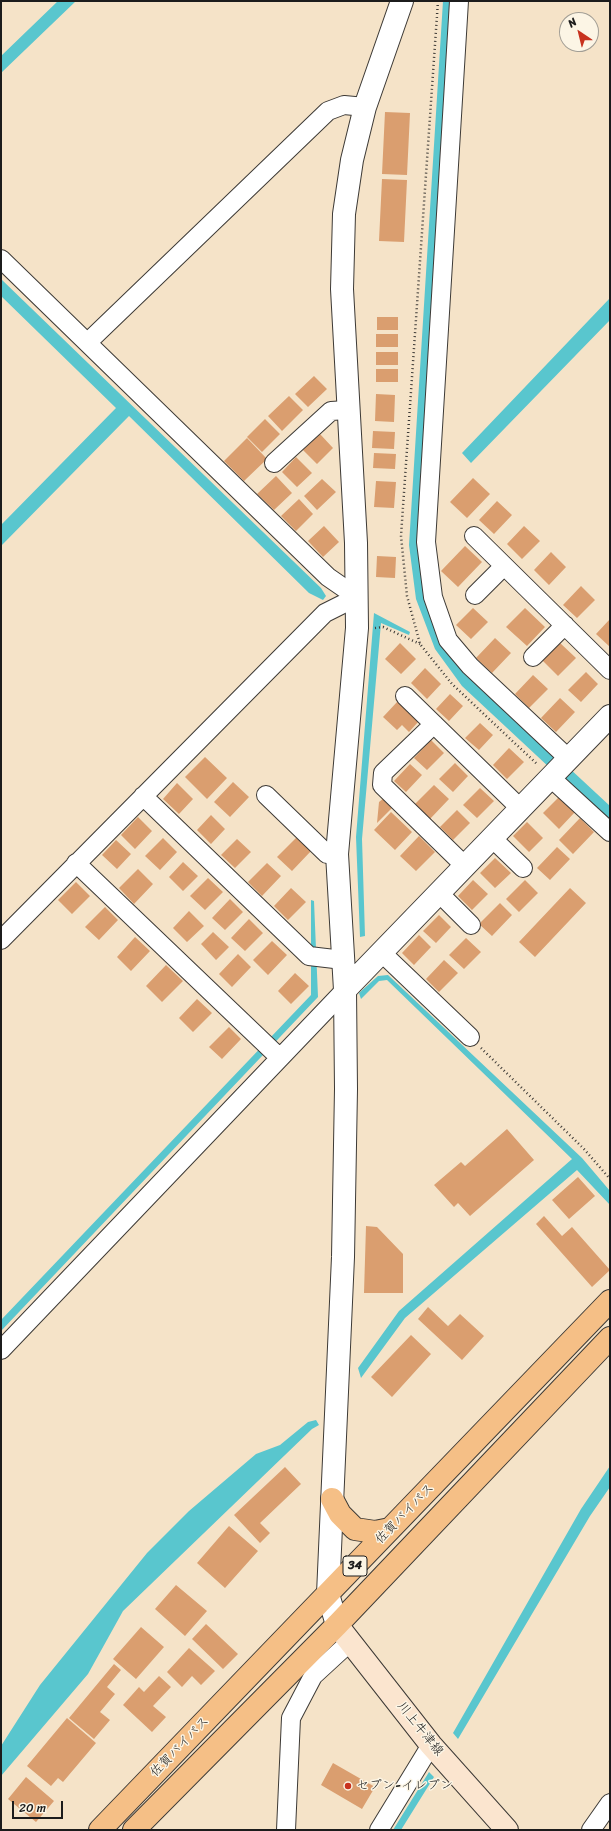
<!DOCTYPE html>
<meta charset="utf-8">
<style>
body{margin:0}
#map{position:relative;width:611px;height:1831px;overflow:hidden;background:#f5e3c8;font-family:Sriracha,sans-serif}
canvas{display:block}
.frame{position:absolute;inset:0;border:2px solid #1c1c1c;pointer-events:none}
.north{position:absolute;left:559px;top:12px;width:40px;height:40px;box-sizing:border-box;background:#fcf5e5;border:1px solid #a29e95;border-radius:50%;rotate:325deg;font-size:11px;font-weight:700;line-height:16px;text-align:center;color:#1c1c1c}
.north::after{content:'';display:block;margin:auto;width:14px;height:18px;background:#c8321e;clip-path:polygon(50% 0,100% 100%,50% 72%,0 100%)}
.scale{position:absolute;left:12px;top:1801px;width:51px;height:18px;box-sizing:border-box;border:2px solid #1c1c1c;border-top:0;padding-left:5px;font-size:12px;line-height:14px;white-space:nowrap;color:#1c1c1c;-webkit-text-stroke:3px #fcf5e5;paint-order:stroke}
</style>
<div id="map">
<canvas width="611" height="1831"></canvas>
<div class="frame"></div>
<div class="north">N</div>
<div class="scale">20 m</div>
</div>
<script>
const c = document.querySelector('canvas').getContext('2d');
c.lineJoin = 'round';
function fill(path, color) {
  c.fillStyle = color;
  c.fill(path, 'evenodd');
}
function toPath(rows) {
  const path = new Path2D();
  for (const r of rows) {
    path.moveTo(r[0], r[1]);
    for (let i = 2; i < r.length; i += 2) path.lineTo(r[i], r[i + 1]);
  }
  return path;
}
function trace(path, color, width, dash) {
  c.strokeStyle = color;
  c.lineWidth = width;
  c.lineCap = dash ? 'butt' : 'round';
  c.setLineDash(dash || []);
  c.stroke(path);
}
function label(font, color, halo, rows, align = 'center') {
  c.font = font + ' Sriracha,"Klee One",sans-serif';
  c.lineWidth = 3;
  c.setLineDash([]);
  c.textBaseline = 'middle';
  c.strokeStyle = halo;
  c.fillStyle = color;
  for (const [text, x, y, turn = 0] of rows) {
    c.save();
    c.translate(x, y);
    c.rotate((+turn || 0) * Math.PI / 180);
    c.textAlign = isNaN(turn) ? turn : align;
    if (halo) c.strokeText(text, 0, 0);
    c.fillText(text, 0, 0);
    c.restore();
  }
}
const water = toPath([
 [58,1,76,1,1,73,1,56],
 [443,1,451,1,421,545,471,677,610,806,610,824,462,686,435,649,416,599,409,545],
 [1,279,321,588,326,596,323,600,309,593,129,416,1,546,1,525,116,408,1,296],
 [610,298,610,320,471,463,462,453],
 [374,613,410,632,409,635,381,623,362,839,365,936,360,937,356,837],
 [311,900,314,901,318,997,1,1331,1,1320,311,995],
 [388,975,582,1158,610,1191,610,1205,577,1170,405,1318,361,1378,358,1368,399,1311,572,1159,387,980,379,981,361,999,359,993,378,976],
 [316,1420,319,1425,312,1429,123,1611,88,1674,1,1776,1,1746,40,1685,147,1553,189,1511,256,1454,280,1445,308,1422],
 [610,1466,610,1487,590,1516,458,1739,453,1733,581,1509],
 [429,1772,434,1777,401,1830,393,1830]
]);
const building = toPath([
 [385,112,410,113,407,175,382,174],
 [382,179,407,180,404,242,379,241],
 [377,317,398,317,398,330,377,330],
 [376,334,398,334,398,347,376,347],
 [376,352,398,352,398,365,376,365],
 [376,369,398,369,398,382,376,382],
 [314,376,327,389,308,407,295,394],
 [376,394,395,395,394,422,375,421],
 [289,396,303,410,282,431,268,416],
 [265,419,280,434,262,452,247,437],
 [373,431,395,432,394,449,372,448],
 [320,434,333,448,317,464,303,450],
 [247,438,267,459,244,481,224,461],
 [374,453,396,454,395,469,373,468],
 [296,457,312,473,297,487,282,472],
 [276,476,292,493,274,510,257,494],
 [473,478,490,494,467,518,450,502],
 [322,479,336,492,317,510,304,496],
 [376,481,396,482,394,508,374,507],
 [299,499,313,514,296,531,281,516],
 [497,501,512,515,494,534,479,520],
 [324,526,339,542,323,557,308,541],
 [524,526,540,541,522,559,507,544],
 [465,546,482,562,458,587,441,571],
 [551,552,566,567,549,585,534,570],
 [377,556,396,557,395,578,376,577],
 [581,586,595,600,577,618,563,605],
 [473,608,488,622,471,639,456,625],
 [525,608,545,627,527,646,506,627],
 [610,619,610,647,596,634],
 [495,638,511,653,492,673,476,658],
 [559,642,576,658,558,676,542,660],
 [400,643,416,659,401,674,385,659],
 [425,668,441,684,427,699,411,683],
 [586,672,598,684,581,702,568,690],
 [533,675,548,689,529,708,515,694],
 [450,694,463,706,449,721,436,709],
 [560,698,575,712,556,732,541,718],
 [398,701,419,721,409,732,402,725,397,730,383,717],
 [480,723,493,735,479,750,465,738],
 [431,740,444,753,427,770,414,758],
 [509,748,524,762,507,779,493,765],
 [205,757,227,778,207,799,185,777],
 [455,763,468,776,453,792,439,779],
 [410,764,422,775,406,792,394,781],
 [233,782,249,797,230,817,214,802],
 [177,783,193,799,179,814,163,799],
 [434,785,449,799,430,819,415,804],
 [480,788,494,801,477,818,463,805],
 [559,797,575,812,559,829,543,813],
 [384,798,393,807,377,823,379,802],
 [457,810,470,823,453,840,440,827],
 [391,812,412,832,395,850,374,830],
 [211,815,225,829,211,844,197,830],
 [138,817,152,831,135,849,121,835],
 [580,818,594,832,573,854,559,840],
 [527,822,543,838,529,852,513,836],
 [419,836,435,852,416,871,400,856],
 [297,837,311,851,292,871,277,857],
 [163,838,177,852,160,870,145,856],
 [237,839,251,852,235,868,221,855],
 [116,840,131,854,117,869,102,855],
 [557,847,570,859,550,880,537,868],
 [495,858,511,873,495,888,480,873],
 [183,862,198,876,183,891,169,877],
 [267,863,281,876,262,896,248,882],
 [138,869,153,884,134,904,119,888],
 [208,878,223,892,205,910,190,896],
 [473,880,488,894,472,910,458,896],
 [525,880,538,893,519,912,506,899],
 [76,882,90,896,72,914,58,900],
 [291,888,306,902,288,920,274,906],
 [570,888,586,903,535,957,519,942],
 [230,899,243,912,225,930,212,918],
 [500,903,512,915,492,936,479,924],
 [105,907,118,920,99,940,85,927],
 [189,911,204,926,187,942,173,928],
 [439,915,451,927,436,943,423,931],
 [249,919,263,933,245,951,231,938],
 [213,932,229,947,216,960,201,944],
 [419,935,431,947,414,965,402,953],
 [135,937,150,951,131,971,117,957],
 [466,938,481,952,464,969,449,955],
 [272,941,287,955,268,975,253,960],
 [238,954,251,967,232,987,219,974],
 [444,960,458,973,439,992,426,979],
 [166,965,183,981,162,1002,146,986],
 [295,973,309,986,291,1004,278,991],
 [197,999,212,1013,193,1032,179,1018],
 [229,1027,241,1039,222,1059,209,1047],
 [507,1129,534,1160,470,1216,458,1203,454,1207,434,1185,461,1162,465,1166],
 [578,1177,595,1196,569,1219,552,1200],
 [544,1216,562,1236,572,1227,610,1270,592,1287,536,1224],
 [366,1226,377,1227,403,1254,403,1293,364,1293],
 [428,1307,448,1326,460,1314,484,1336,462,1360,418,1319],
 [411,1335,431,1354,392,1397,371,1377],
 [285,1467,301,1484,260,1523,270,1533,260,1543,234,1515],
 [229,1526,258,1551,225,1588,197,1563],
 [176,1585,207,1611,185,1636,155,1609],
 [206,1624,238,1654,223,1669,192,1639],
 [141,1627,164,1647,136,1679,113,1659],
 [189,1648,215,1671,201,1685,192,1676,182,1687,167,1672],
 [114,1664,121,1670,107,1687,115,1694,100,1712,110,1720,94,1739,69,1718],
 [159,1676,171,1687,153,1706,166,1717,152,1732,123,1705,139,1687,144,1692],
 [67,1718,96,1743,63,1782,58,1778,51,1786,27,1766],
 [333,1763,375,1787,362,1809,321,1785],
 [26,1777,54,1801,36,1822,8,1799]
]);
const path = toPath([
 [438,1,401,536,407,596,420,644,452,684,538,765],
 [375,628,383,627,420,644],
 [481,1048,584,1149,610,1179]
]);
const minor = toPath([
 [459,1,426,542,433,597,448,640,470,666,569,759],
 [1,259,328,577,357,597,325,613,1,940],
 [88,342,328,111,344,105,365,107],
 [274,463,331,411,347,410],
 [474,536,610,670],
 [475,595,504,566],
 [533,657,565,625],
 [405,696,521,809],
 [434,724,383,773,382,785,465,866],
 [551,778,610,832],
 [266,795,327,854,337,854],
 [143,796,309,956,343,960],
 [492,838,523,868],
 [76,863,280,1058],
 [439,893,471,925],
 [381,952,470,1037],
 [1,1350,345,990],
 [286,1830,291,1718,313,1676,350,1642],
 [379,1830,431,1745],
 [591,1830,610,1803]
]);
const tertiary = toPath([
 [345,990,610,716],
 [337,1625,328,1594,343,1257,346,1089,345,990,337,854,357,628,356,543,342,289,344,214,352,160,365,107,402,1]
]);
const secondary = toPath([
 [337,1625,431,1745,507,1830]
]);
const trunk = toPath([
 [332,1499,340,1514,355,1529,375,1532,390,1529],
 [100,1830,610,1301],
 [134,1830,337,1625,610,1338]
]);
const markers = [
 [348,1786,4,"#c8321e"]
];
const shields = [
 [355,1566,24]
];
const shieldNames = [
 ["34",355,1566]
];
const streetNames = [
 ["佐賀バイパス",405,1514,-46],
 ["川上牛津線",420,1729,51],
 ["佐賀バイパス",180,1747,-46]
];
const poiNames = [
 ["セブン-イレブン",356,1786]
];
fill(water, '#59c6ce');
fill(building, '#da9e6f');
trace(minor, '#3d3a36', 20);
trace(tertiary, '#3d3a36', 24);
trace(secondary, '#3d3a36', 24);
trace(trunk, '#3d3a36', 24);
trace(path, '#3d3a36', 2.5, [1, 3]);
trace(minor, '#fff', 18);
trace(tertiary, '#fff', 22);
trace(secondary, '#fbe5cf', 22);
trace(trunk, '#f5bf86', 22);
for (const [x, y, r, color] of markers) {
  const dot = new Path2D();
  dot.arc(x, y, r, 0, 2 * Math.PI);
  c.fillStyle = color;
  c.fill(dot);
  trace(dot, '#fcf5e5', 1.5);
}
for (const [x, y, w] of shields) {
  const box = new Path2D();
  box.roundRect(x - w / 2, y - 10, w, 20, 3);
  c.fillStyle = '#fcf5e5';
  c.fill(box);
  trace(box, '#1c1c1c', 1);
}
label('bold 12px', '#1c1c1c', null, shieldNames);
label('13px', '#1c1c1c', '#fcf5e5', streetNames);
label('13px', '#1c1c1c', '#fcf5e5', poiNames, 'left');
</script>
